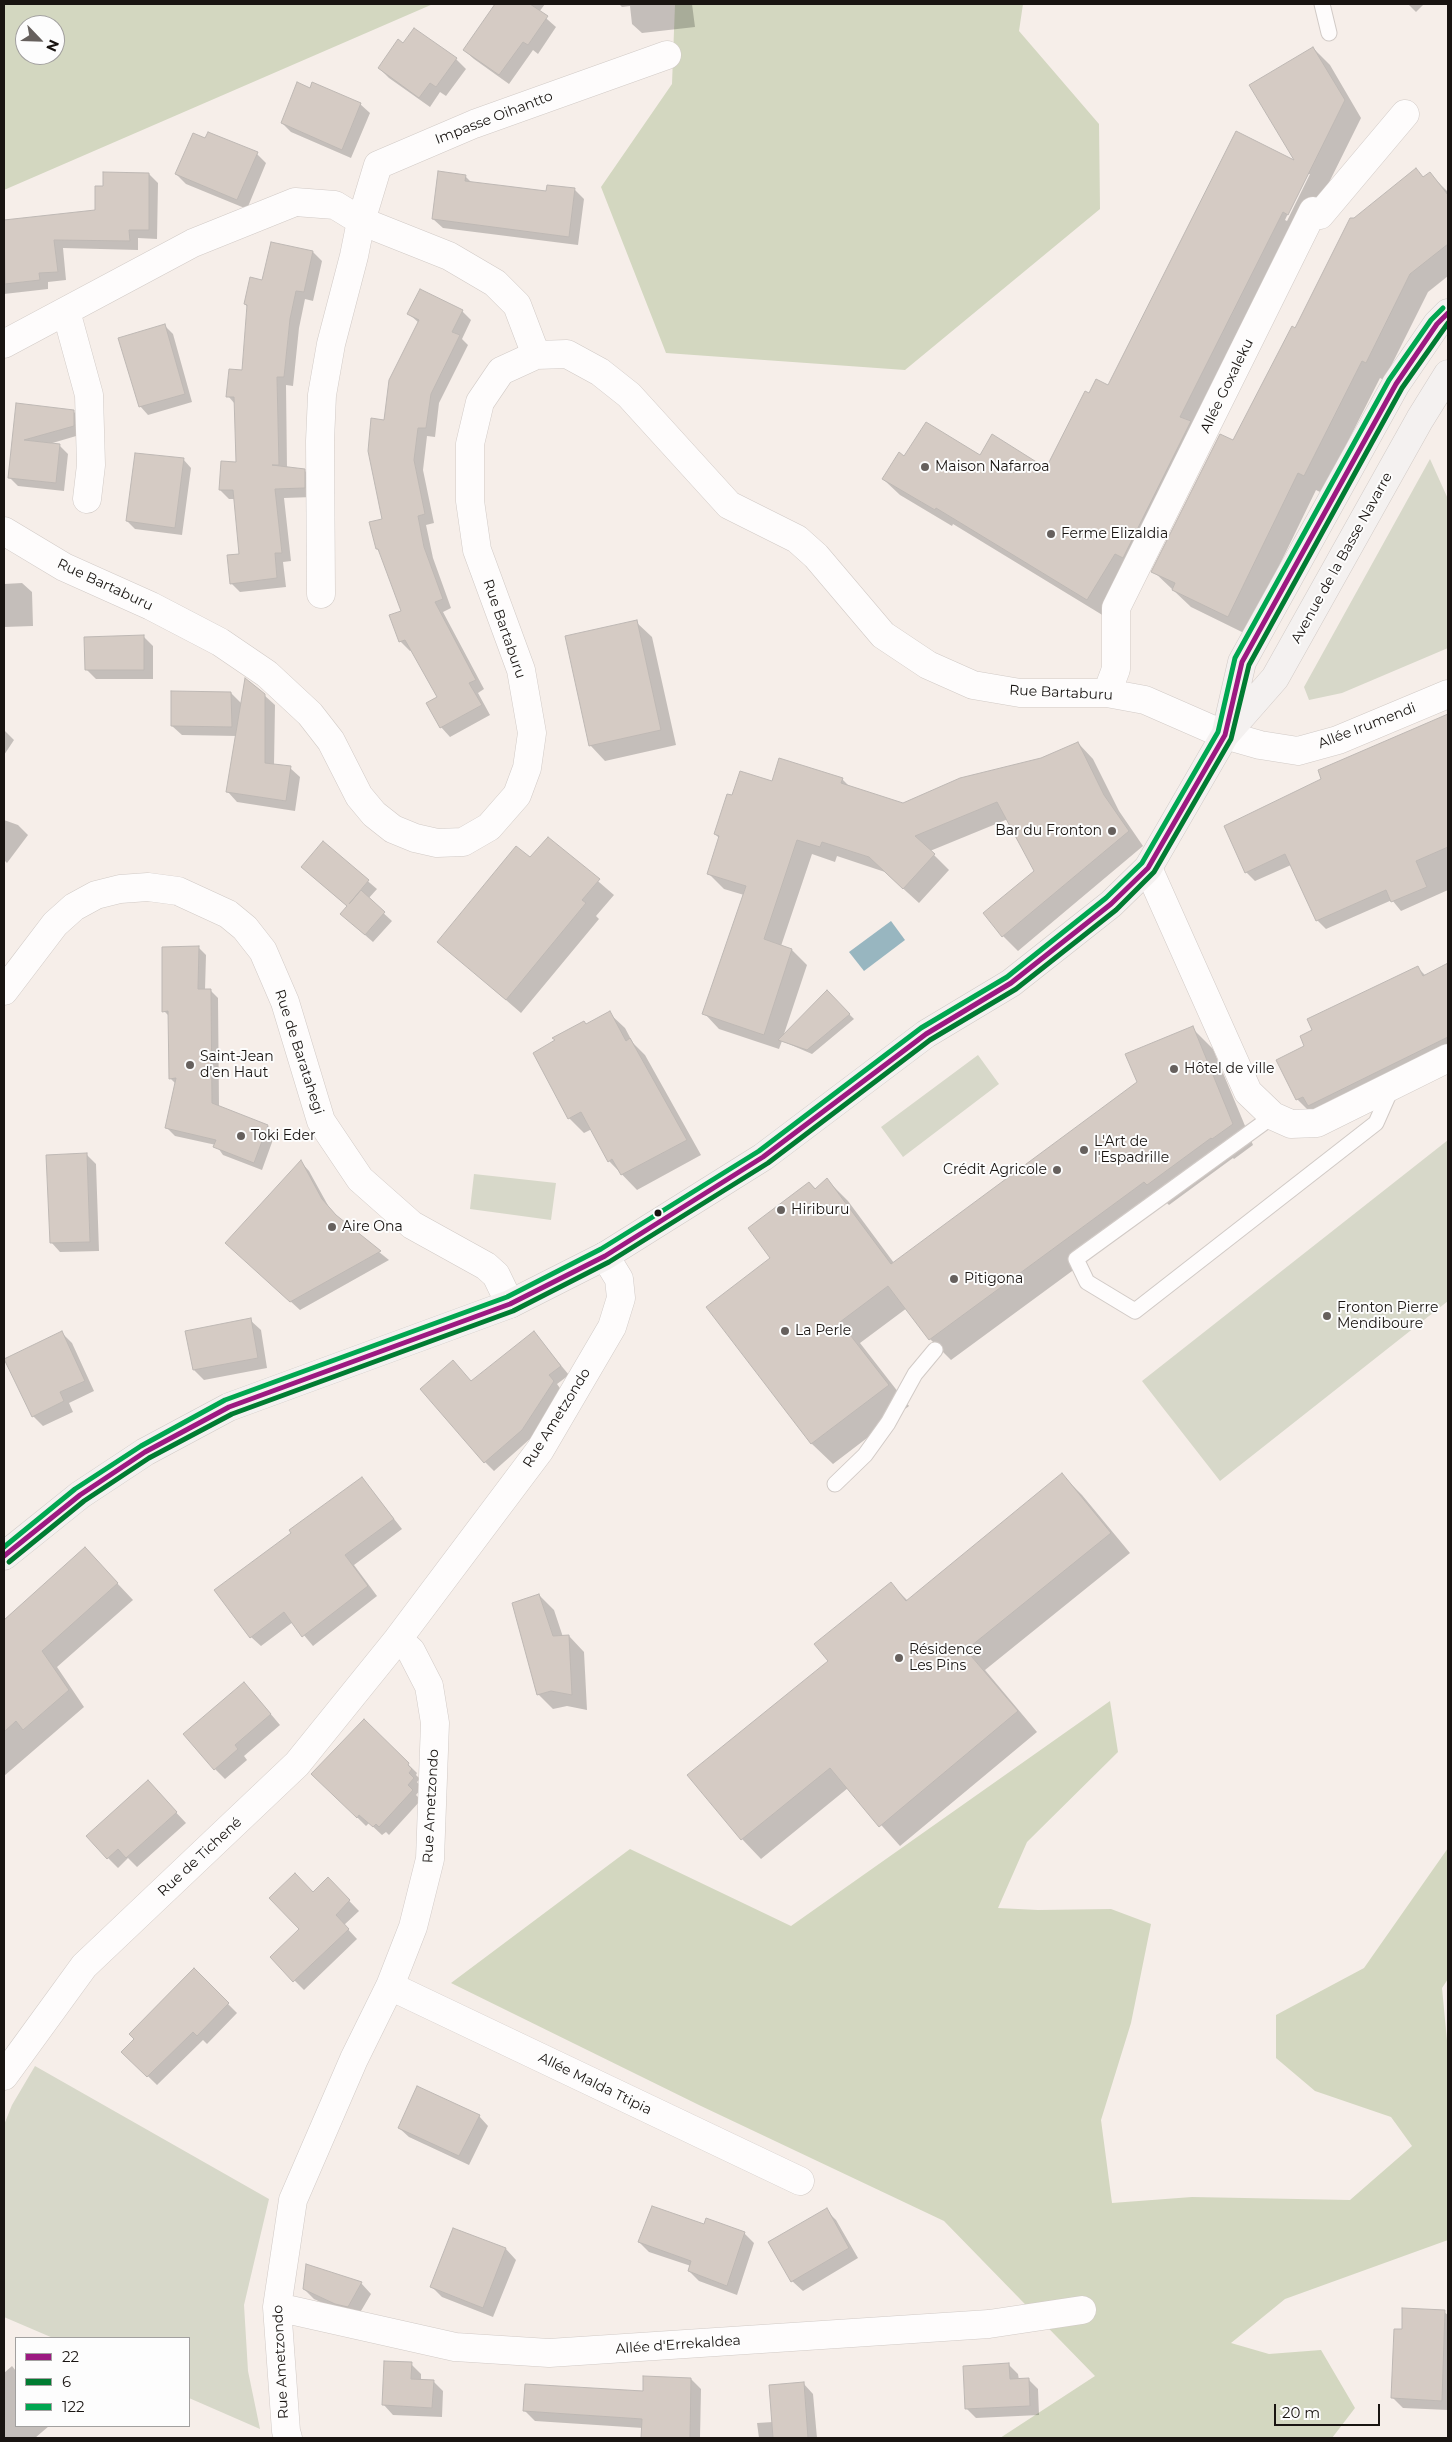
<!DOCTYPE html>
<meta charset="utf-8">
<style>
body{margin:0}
#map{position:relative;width:1452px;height:2442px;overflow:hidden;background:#f6eee9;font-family:Montserrat,sans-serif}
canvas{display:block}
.frame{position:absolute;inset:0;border:5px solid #191411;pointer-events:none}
.legend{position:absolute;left:15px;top:2337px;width:175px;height:90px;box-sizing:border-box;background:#fdfdfd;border:1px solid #a2a09f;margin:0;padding:6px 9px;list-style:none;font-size:15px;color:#191411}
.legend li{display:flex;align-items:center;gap:10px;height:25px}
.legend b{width:25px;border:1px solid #a2a09f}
.north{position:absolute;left:15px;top:15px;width:50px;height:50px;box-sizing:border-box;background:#fdfdfd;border:1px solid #a2a09f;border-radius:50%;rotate:114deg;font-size:14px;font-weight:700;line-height:20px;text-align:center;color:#191411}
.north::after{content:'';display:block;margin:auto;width:18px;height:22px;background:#66605d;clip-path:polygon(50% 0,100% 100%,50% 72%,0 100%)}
.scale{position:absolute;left:1274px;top:2404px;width:106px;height:22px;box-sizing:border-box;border:2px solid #191411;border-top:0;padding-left:6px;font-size:15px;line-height:18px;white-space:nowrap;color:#191411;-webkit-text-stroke:4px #fdfdfd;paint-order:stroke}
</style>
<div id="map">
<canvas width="1452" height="2442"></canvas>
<div class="frame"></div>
<ul class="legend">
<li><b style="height:6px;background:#9c1981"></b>22</li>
<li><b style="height:6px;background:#007c32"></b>6</li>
<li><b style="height:6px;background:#00a651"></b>122</li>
</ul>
<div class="north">N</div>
<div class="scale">20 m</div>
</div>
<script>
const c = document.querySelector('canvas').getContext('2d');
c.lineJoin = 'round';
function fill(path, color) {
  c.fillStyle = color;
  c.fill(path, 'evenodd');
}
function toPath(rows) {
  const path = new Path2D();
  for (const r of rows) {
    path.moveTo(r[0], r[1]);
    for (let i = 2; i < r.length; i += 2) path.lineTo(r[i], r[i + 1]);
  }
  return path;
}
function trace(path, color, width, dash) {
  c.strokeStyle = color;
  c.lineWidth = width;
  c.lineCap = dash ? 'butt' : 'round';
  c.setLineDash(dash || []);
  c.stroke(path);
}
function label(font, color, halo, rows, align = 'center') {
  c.font = font + ' Montserrat,sans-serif';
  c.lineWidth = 4;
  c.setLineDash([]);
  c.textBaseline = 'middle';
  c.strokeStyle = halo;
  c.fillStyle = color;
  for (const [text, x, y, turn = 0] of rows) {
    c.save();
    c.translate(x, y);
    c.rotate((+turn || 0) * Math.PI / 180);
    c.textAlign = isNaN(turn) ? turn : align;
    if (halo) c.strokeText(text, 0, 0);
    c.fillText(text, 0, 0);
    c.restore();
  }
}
const green = toPath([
 [1430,459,1448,499,1448,648,1342,693,1309,700,1304,687],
 [978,1055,999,1084,903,1157,881,1127],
 [1448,1140,1448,1301,1220,1481,1142,1381],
 [474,1174,556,1183,551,1220,470,1209],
 [35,2066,269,2199,244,2305,248,2371,260,2429,189,2398,189,2338,53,2338,4,2317,4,2125,12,2105]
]);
const forest = toPath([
 [4,4,433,4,4,190],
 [25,25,55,25,55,55,25,55],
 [675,4,1023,4,1019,31,1099,124,1100,209,905,370,666,353,601,187,672,84],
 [1110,1701,1118,1752,1027,1842,998,1908,1038,1910,1111,1909,1151,1924,1131,2023,1101,2120,1112,2203,1192,2197,1350,2200,1412,2146,1391,2117,1315,2091,1276,2058,1276,2015,1364,1968,1448,1848,1448,1979,1442,1988,1448,2051,1448,2240,1285,2299,1231,2343,1269,2354,1321,2350,1355,2408,1332,2438,1000,2438,1095,2376,944,2221,701,2106,451,1983,630,1849,791,1926]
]);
const water = toPath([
 [891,921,905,940,864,971,849,952]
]);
const shadow = toPath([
 [496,4,545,4,539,12,556,27,538,54,533,50,509,84,474,59,464,50],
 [619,4,692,4,695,27,642,33,632,24,630,6,622,7],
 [1408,4,1424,4,1416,12],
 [414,29,456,59,466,69,446,96,440,92,430,107,389,78,379,68,403,45],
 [1313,48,1330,65,1361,118,1305,231,1104,616,953,524,952,526,900,495,883,479,905,458,980,457,1046,469,1090,395,1108,387,1297,163],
 [1307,174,1310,174,1287,221,1285,220],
 [310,89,360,104,370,113,351,158,291,132,282,123],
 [257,154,266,163,247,209,186,184,176,174],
 [149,174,158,183,157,239,138,238,138,250,63,248,66,280,48,282,48,289,4,294,4,221,96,211,104,187],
 [1430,174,1448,192,1448,276,1428,292,1384,380,1380,378,1322,493,1316,490,1246,634,1191,607,1153,571,1234,442,1354,219],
 [465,176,472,183,547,192,575,190,584,199,578,245,443,228,433,219],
 [272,243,313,252,322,261,313,301,305,299,299,328,293,386,286,385,287,468,304,470,313,479,313,497,284,498,291,561,283,562,286,587,240,592,231,583,240,555,235,499,229,499,220,490,222,462,237,464,235,404,228,396,243,371,248,308,245,304,263,281],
 [462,311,471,320,462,339,468,345,439,403,435,437,427,436,423,470,434,523,426,525,433,558,451,608,443,612,484,689,478,693,490,715,450,737,441,727,439,697,412,650,410,651,400,641,403,612,381,553,377,549,384,520,385,421,419,323,409,314],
 [165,326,173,334,192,402,148,415,140,406],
 [17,405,73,411,82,420,83,434,49,444,59,445,68,454,64,491,18,486,9,477],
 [183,459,191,468,182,535,135,529,127,521],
 [22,583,32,592,33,626,4,627,4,584],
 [636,622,652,637,676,745,605,761,590,745],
 [144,637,153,646,153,679,96,679,86,669],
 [231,693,242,704,264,695,275,705,274,765,290,768,300,777,295,811,237,802,228,792,237,736,182,735,172,726],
 [1448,715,1448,890,1401,911,1392,900,1326,929,1317,920,1291,865,1255,881,1246,872,1323,780,1319,771],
 [4,730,14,740,4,755],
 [1078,743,1093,759,1119,811,1143,846,1018,951,1003,936,1035,871,1008,819,930,851,949,870,919,903,885,872,837,856,835,862,812,854,781,946,792,950,807,965,783,1037,827,992,854,1019,812,1054,782,1041,779,1049,719,1029,704,1013,744,895,724,889,708,873,719,838,715,834,733,796,772,783,842,779,850,787,903,804,1042,759],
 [4,820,18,825,28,835,7,863,4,860],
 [548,838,614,895,596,916,599,919,521,1013,439,942,530,859],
 [323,843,377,889,368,899,392,921,373,942,350,922,348,907,311,875],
 [198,947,206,955,205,990,210,990,218,998,219,1107,268,1126,275,1134,262,1170,223,1155,216,1145,175,1136,167,1128,176,1084,170,1078,169,1016,164,1011],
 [1448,965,1448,1057,1311,1113,1297,1099,1306,1046,1417,967,1426,976],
 [609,1013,625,1028,633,1043,645,1055,701,1155,637,1190,609,1161,592,1129,584,1133,569,1118,586,1025],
 [1192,1028,1213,1049,1253,1145,1234,1159,1233,1158,1169,1205,1166,1202,951,1360,930,1339,907,1308,860,1343,909,1406,833,1464,812,1444,708,1307,772,1258,809,1183,816,1189,827,1180,848,1201,894,1263,1138,1082],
 [87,1155,96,1164,99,1251,60,1252,51,1242],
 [301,1162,309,1171,330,1209,339,1220,389,1260,300,1310,236,1252],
 [250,1320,261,1330,267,1368,204,1380,194,1370],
 [62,1333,72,1343,94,1391,69,1403,73,1412,43,1426,33,1416],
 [534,1333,569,1375,557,1384,562,1391,531,1438,494,1471,485,1462,472,1382],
 [1062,1475,1082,1495,1130,1553,985,1670,1037,1732,900,1846,848,1788,761,1859,742,1839,830,1661,891,1584,908,1601],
 [362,1478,402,1529,354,1565,377,1596,313,1646,293,1622,261,1646,251,1637,293,1533],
 [85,1549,133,1600,57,1667,84,1707,4,1776,4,1620],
 [539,1595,554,1610,563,1637,569,1636,584,1652,587,1710,567,1706,553,1709,538,1694],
 [254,1694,280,1725,244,1756,247,1760,225,1779,215,1769],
 [364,1721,417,1773,416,1775,420,1779,417,1782,422,1788,416,1795,421,1800,389,1835,386,1832,382,1835,369,1823,366,1826,313,1774],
 [157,1792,186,1823,137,1867,128,1858,118,1868,108,1858],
 [328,1879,359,1911,344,1925,357,1939,304,1990,271,1957,301,1929,314,1894],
 [194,1970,237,2013,207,2044,203,2040,157,2085,123,2052],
 [479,2116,488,2126,469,2165,409,2137,399,2128],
 [826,2210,836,2220,858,2258,803,2291,792,2281],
 [705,2225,744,2233,754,2243,737,2295,699,2281,689,2271,691,2266,649,2252,639,2242],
 [454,2230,506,2249,516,2260,493,2317,442,2297,432,2287],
 [307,2265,361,2283,371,2294,358,2316,346,2314,314,2299,304,2289],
 [1444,2312,1448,2315,1448,2410,1403,2408,1392,2397,1403,2330],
 [411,2364,421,2374,421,2380,433,2381,443,2391,442,2417,393,2415,383,2404],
 [1009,2365,1018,2374,1019,2380,1028,2379,1038,2389,1039,2415,976,2418,966,2408],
 [12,2366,16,2371,16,2426,49,2426,35,2438,4,2438,4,2373],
 [691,2379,701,2389,700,2438,642,2438,643,2428,535,2421,525,2411,644,2393],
 [803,2383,813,2394,817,2438,759,2438,757,2423,773,2422]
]);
const building = toPath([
 [495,4,530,4,548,16,528,45,523,42,499,75,463,50,495,4],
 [414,28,457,58,436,87,430,83,419,98,378,68,398,39,403,43,414,28],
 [1313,47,1345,100,1288,215,1283,212,1180,417,1191,421,1123,558,1115,554,1087,600,936,508,935,510,882,479,899,452,904,456,926,422,980,455,992,434,1046,468,1085,391,1089,393,1096,379,1108,385,1236,131,1294,160,1249,85,1313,47],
 [297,82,310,88,312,82,361,103,342,150,281,123,297,82],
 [208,132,258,152,237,200,175,174,193,133,205,138,208,132],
 [1416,168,1423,177,1430,172,1448,195,1448,244,1410,274,1366,363,1362,361,1304,476,1298,473,1228,617,1172,590,1175,583,1151,572,1220,434,1233,440,1292,326,1295,328,1350,218,1354,218,1416,168],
 [438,171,466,175,465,181,506,186,546,191,547,185,575,188,569,237,432,219,438,171],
 [103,172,149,173,149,230,129,230,130,241,54,240,58,272,39,273,40,280,5,284,4,220,95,210,95,186,103,186,103,172],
 [271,242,313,251,304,292,296,291,290,319,284,377,277,377,279,465,272,465,305,469,305,488,275,489,282,553,275,553,277,578,230,584,227,555,239,554,233,490,219,490,221,461,236,462,234,397,226,397,229,369,242,370,247,305,244,304,250,277,262,280,271,242],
 [420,289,463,310,452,332,460,335,431,394,426,428,418,428,414,460,425,514,418,516,424,547,443,599,435,602,476,680,469,683,482,705,440,728,426,703,437,697,405,640,399,642,389,615,401,611,378,549,376,549,369,522,382,519,368,451,371,418,384,420,389,380,419,320,407,314,420,289],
 [165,324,185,394,139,407,118,338,165,324],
 [16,403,74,410,74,426,24,440,60,444,56,483,8,478,16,403],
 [135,453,184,458,175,528,126,521,135,453],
 [637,620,661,730,589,746,565,636,637,620],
 [144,635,144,670,85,670,84,637,144,635],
 [245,678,265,694,265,763,291,766,286,801,226,792,245,678],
 [171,691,231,692,232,727,171,726,171,691],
 [1448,714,1448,847,1416,861,1427,887,1391,902,1386,890,1316,921,1285,854,1245,873,1224,826,1321,779,1318,770,1448,714],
 [1078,742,1104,795,1129,831,1002,937,983,913,1034,871,997,802,915,836,935,854,903,889,869,857,822,842,820,847,797,840,764,939,792,949,764,1035,702,1014,746,886,707,874,719,836,714,834,727,794,732,795,740,771,772,781,779,758,843,778,841,783,903,803,960,778,1041,758,1078,742],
 [548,837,600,879,582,900,586,903,506,1000,437,942,516,846,530,857,548,837],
 [323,841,369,880,349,904,361,890,385,912,365,935,340,914,347,906,301,867,323,841],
 [199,946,198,989,211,989,212,1103,268,1125,254,1163,213,1147,216,1140,165,1128,176,1078,169,1079,168,1011,162,1012,162,947,199,946],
 [1448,963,1448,1037,1308,1106,1303,1097,1296,1100,1276,1060,1304,1046,1300,1036,1312,1030,1307,1019,1418,966,1423,976,1448,963],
 [827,990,850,1014,807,1050,778,1040,827,990],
 [610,1011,626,1041,630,1038,687,1140,621,1175,612,1159,608,1162,581,1112,568,1119,533,1053,555,1040,552,1038,584,1021,586,1024,610,1011],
 [1193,1026,1233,1124,1212,1139,1211,1138,1147,1185,1144,1182,929,1340,888,1286,840,1322,889,1385,811,1444,706,1307,770,1258,748,1228,809,1182,815,1189,827,1178,891,1264,1137,1082,1125,1054,1193,1026],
 [87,1153,90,1242,50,1243,46,1155,87,1153],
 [301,1160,322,1199,336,1215,381,1251,290,1302,225,1243,301,1160],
 [251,1318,258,1358,193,1370,185,1331,251,1318],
 [62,1331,85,1381,60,1392,64,1401,32,1417,4,1359,62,1331],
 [534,1331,561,1366,549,1375,554,1381,522,1430,484,1463,420,1389,453,1360,471,1381,534,1331],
 [1062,1473,1111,1533,966,1650,1018,1711,879,1827,830,1768,741,1840,687,1775,828,1661,814,1644,891,1582,906,1601,1062,1473],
 [362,1477,394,1519,345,1555,368,1586,302,1637,284,1612,250,1638,214,1590,291,1533,289,1530,362,1477],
 [85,1547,118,1583,42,1651,69,1690,23,1730,16,1721,4,1732,4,1620,85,1547],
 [539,1594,553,1636,569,1635,572,1695,551,1691,537,1695,512,1603,539,1594],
 [244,1682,271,1714,235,1745,238,1749,214,1770,183,1734,244,1682],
 [364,1719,409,1763,408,1765,412,1769,409,1773,414,1778,408,1785,413,1790,379,1827,376,1824,373,1827,359,1815,357,1818,311,1774,364,1719],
 [148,1780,177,1812,126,1858,118,1849,107,1859,86,1836,148,1780],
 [295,1873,313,1892,328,1877,350,1900,336,1915,349,1929,293,1982,270,1957,299,1929,269,1898,295,1873],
 [194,1968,229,2003,197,2036,193,2032,147,2077,121,2052,134,2039,129,2034,194,1968],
 [417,2086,480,2115,459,2156,398,2128,417,2086],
 [652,2206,704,2224,706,2218,745,2232,727,2286,688,2271,691,2261,638,2242,652,2206],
 [827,2208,849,2248,791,2282,768,2242,827,2208],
 [453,2228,506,2248,483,2308,430,2287,453,2228],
 [306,2264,362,2282,348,2307,335,2304,303,2289,306,2264],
 [1402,2308,1445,2310,1442,2401,1391,2398,1394,2329,1402,2329,1402,2308],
 [384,2361,412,2362,411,2379,434,2380,432,2408,382,2405,384,2361],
 [1009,2363,1010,2379,1029,2378,1030,2406,965,2409,963,2366,1009,2363],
 [643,2376,691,2378,690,2438,641,2438,642,2419,523,2411,525,2384,643,2391,643,2376],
 [804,2382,808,2438,773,2438,769,2385,804,2382]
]);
const lane = toPath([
 [1322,4,1329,33],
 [1273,1116,1076,1259,1087,1282,1135,1311,1376,1123,1392,1087],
 [835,1484,865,1455,888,1423,915,1374,935,1350]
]);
const street = toPath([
 [66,311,89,395,91,465,87,499],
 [4,344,193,243,295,202,335,205,361,221,449,256,495,283,517,305,536,355],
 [4,531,64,567,151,606,220,642,267,674,310,714,331,741,359,796,374,814,393,829,415,838,437,843,463,842,489,827,517,795,527,768,532,733,521,670,477,550,470,501,470,444,480,402,501,371,536,355,567,354,600,372,629,395,729,505,797,539,816,556,883,635,928,665,973,685,1020,693,1107,693,1145,700,1225,735,1260,745,1298,751,1338,740,1448,694],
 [321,594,320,441,322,395,331,344,354,256,361,221,378,165,474,124,667,55],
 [1107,693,1116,669,1116,608,1313,211,1320,215,1405,114],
 [1148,868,1248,1092,1273,1116,1291,1124,1317,1123,1448,1058],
 [4,991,55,924,74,907,96,895,120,889,148,887,178,891,228,914,245,928,263,951,285,1002,321,1121,360,1179,412,1225,486,1266,496,1275,510,1304],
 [390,1986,800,2181],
 [4,2076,84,1966,297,1764,398,1639,540,1450,612,1327,621,1298,619,1279,605,1256],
 [277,2307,455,2347,549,2353,989,2324,1082,2310],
 [288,2438,286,2431,277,2307,293,2200,354,2059,390,1986,413,1927,430,1859,435,1723,429,1686,411,1651,398,1639]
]);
const secondary = toPath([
 [1226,732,1242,662,1396,384,1437,324,1448,313],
 [4,1556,80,1495,145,1452,229,1407,510,1304,605,1256,763,1157,926,1034,1011,983,1111,904,1148,868,1225,735,1275,678,1420,419,1448,374]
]);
const bus1 = toPath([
 [4,1556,80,1495,145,1452,229,1407,510,1304,605,1256,763,1157,926,1034,1011,983,1111,904,1148,868,1225,735,1242,662,1396,384,1437,324,1448,313]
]);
const bus2 = toPath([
 [9,1562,84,1501,149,1458,232,1414,513,1311,609,1262,768,1163,930,1040,1016,989,1116,910,1154,872,1231,739,1249,665,1402,388,1448,323]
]);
const bus3 = toPath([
 [4,1547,75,1489,141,1446,225,1400,507,1297,601,1249,759,1151,921,1028,1007,977,1106,898,1142,863,1218,732,1235,658,1389,380,1431,320,1443,308]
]);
const markers = [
 [925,467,5,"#66605d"],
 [1051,534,5,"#66605d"],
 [1112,831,5,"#66605d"],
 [190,1065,5,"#66605d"],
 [1174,1069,5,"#66605d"],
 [241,1136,5,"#66605d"],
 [1084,1150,5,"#66605d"],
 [1057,1170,5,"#66605d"],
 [781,1210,5,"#66605d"],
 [658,1213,4.5,"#191411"],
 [332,1227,5,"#66605d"],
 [954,1279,5,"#66605d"],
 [1327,1316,5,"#66605d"],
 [785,1331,5,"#66605d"],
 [899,1658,5,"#66605d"]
];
const streetNames = [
 ["Impasse Oihantto",494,118,-21],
 ["Allée Goxaleku",1227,386,-64],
 ["Avenue de la Basse Navarre",1342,558,-61],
 ["Rue Bartaburu",105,585,25],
 ["Rue Bartaburu",504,629,71],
 ["Rue Bartaburu",1061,693,3],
 ["Allée Irumendi",1367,726,-21],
 ["Rue de Baratahegi",299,1052,72],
 ["Rue Ametzondo",557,1418,-58],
 ["Rue Ametzondo",431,1806,-87],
 ["Rue de Tichené",200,1857,-43],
 ["Allée Malda Ttipia",595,2084,26],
 ["Allée d'Errekaldea",678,2345,-4],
 ["Rue Ametzondo",281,2362,-93]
];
const poiNames = [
 ["Maison Nafarroa",935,467],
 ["Ferme Elizaldia",1061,534],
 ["Bar du Fronton",1102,831,"right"],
 ["Saint-Jean",200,1057],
 ["d'en Haut",200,1073],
 ["Hôtel de ville",1184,1069],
 ["Toki Eder",251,1136],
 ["L'Art de",1094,1142],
 ["l'Espadrille",1094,1158],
 ["Crédit Agricole",1047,1170,"right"],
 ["Hiriburu",791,1210],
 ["Aire Ona",342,1227],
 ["Pitigona",964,1279],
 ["Fronton Pierre",1337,1308],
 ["Mendiboure",1337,1324],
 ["La Perle",795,1331],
 ["Résidence",909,1650],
 ["Les Pins",909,1666]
];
fill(green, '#d7d8c9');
fill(forest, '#d3d7c0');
fill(water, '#98b6c0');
fill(shadow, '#0003');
fill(building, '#d5cbc4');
trace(building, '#beb8b4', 1);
trace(lane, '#d1cac6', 17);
trace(street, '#d1cac6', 29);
trace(secondary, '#d1cac6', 29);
trace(lane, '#fefcfc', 15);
trace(street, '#fefcfc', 28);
trace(secondary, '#f4f1f0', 28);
trace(bus1, '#9c1981', 5);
trace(bus2, '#007c32', 5);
trace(bus3, '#00a651', 5);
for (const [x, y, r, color] of markers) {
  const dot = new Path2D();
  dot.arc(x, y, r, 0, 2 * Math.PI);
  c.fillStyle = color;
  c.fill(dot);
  trace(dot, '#fdfdfd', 2);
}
label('14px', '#191411', '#fdfdfd', streetNames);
label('14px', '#191411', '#fdfdfd', poiNames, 'left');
</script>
